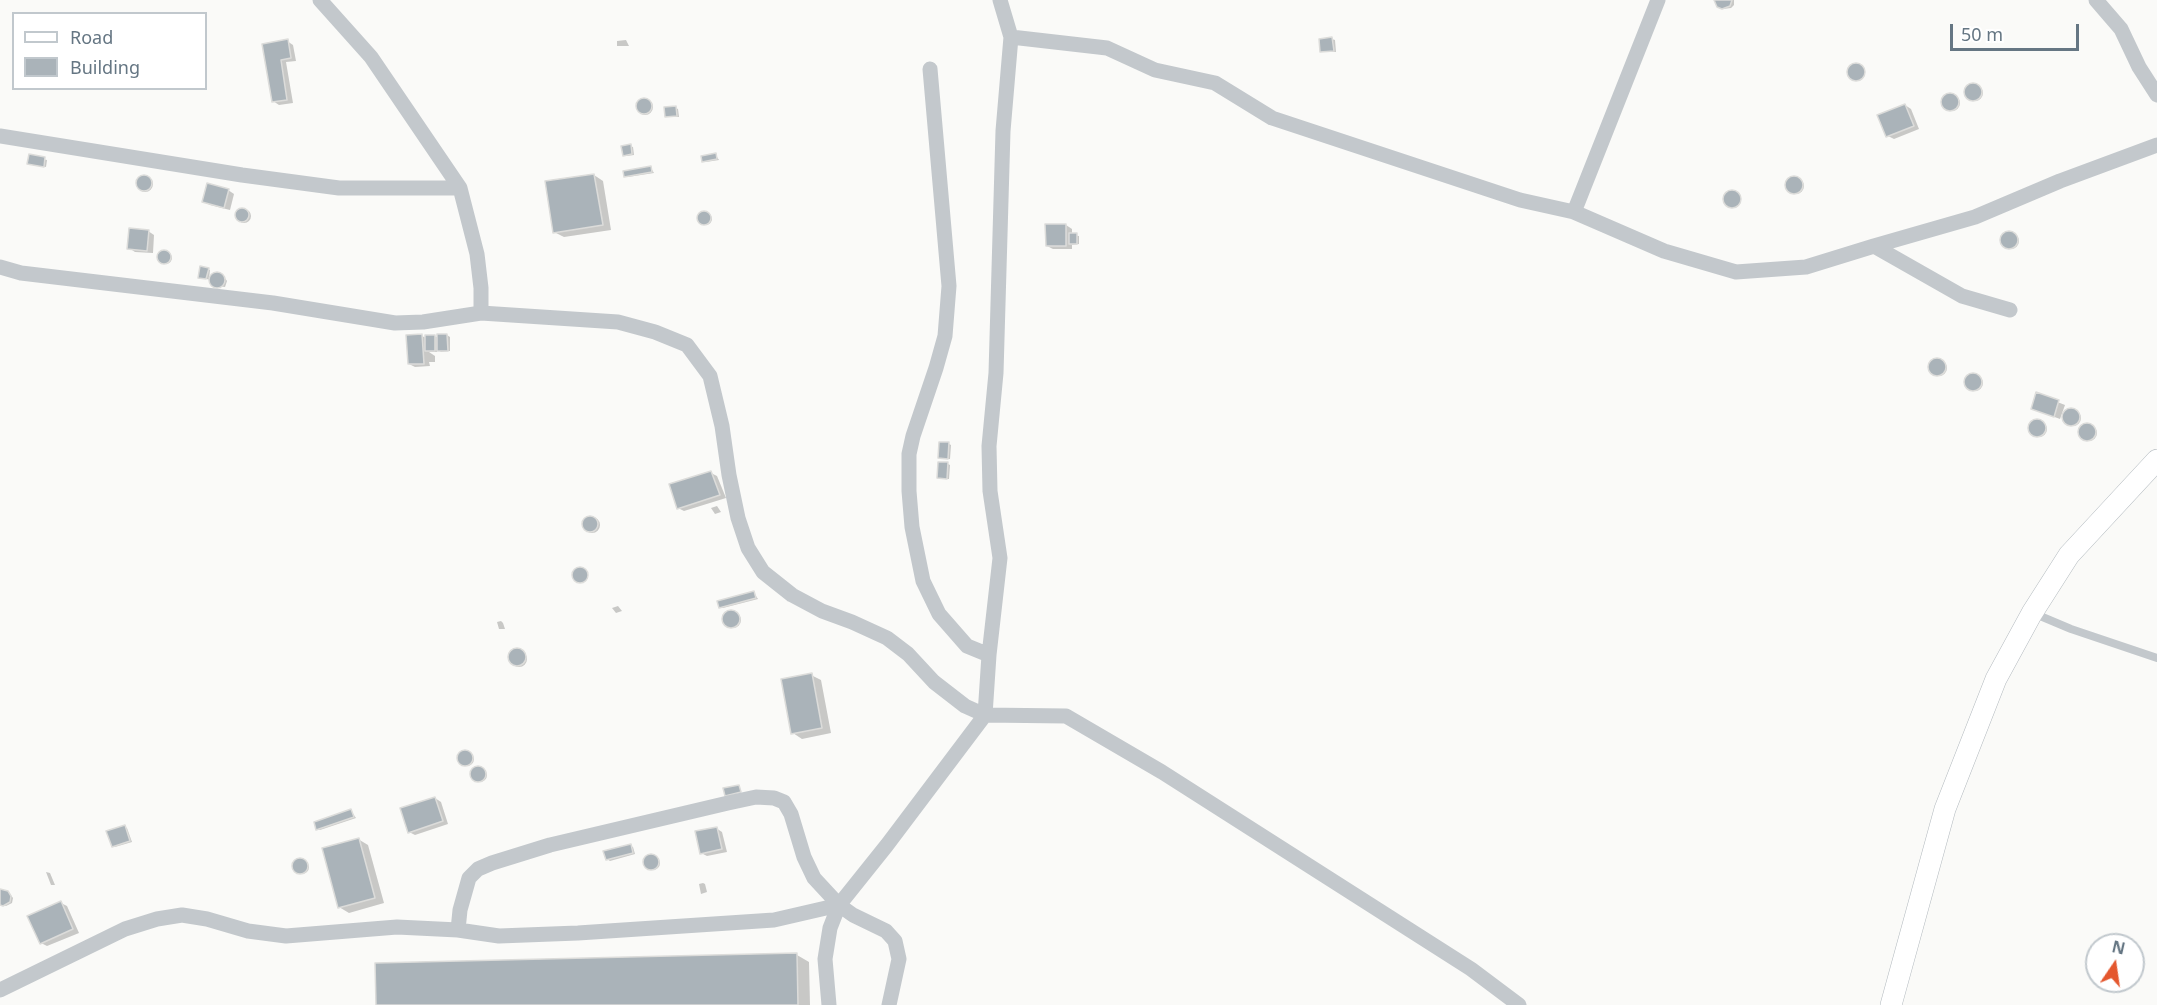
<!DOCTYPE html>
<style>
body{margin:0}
#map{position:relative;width:2157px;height:1005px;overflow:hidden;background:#fafaf8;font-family:"Noto Sans",sans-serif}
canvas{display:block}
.legend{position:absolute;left:12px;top:12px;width:195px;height:78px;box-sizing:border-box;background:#fff;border:2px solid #c1c8cd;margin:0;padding:8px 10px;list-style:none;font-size:18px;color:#657683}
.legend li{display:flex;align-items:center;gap:12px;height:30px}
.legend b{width:30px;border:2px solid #c1c8cd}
.north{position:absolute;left:2085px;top:933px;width:60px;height:60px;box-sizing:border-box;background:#fff;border:2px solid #c1c8cd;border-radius:50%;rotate:13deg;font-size:16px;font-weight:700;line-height:24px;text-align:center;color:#657683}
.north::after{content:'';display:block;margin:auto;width:21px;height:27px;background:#e4572e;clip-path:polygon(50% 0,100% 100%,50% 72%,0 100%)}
.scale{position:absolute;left:1950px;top:24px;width:129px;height:27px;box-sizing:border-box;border:3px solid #657683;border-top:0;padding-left:8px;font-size:18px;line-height:21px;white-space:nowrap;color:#657683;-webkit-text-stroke:4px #fff;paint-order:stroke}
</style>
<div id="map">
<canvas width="2157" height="1005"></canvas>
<ul class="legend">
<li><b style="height:8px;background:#fff"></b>Road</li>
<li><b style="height:16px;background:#aab3b9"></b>Building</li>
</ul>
<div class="north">N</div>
<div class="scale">50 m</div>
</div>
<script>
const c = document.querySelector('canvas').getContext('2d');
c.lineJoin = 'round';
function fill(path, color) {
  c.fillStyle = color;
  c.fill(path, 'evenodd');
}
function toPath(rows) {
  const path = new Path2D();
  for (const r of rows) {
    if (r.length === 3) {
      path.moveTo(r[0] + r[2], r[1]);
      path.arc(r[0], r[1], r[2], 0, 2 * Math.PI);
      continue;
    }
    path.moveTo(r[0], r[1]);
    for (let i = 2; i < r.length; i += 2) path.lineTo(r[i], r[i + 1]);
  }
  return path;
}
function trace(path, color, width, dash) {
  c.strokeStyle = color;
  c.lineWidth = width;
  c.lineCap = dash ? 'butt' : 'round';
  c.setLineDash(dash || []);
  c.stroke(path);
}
const shadow = toPath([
 [1716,0,1734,0,1734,5,1731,8,1723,9],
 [1332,39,1335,40,1336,52,1322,51],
 [626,40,629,46,617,46,617,41],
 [287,41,293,45,296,61,286,62,293,103,279,105,273,101,264,45],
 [1857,73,8],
 [1975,93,8],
 [1952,103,8],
 [645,107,8],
 [1905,105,1911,109,1919,129,1894,139,1888,136],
 [676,108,678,109,679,117,666,116],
 [630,146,633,147,634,155,627,156,624,155],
 [715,154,719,160,706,162,703,161],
 [30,156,47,160,46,167,29,164],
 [651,168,654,173,628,177,626,176],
 [594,175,603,181,611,230,564,237,554,232],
 [145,184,8],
 [1796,186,8],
 [228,190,234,194,230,210,210,205,204,202],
 [1733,200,8],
 [244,216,7],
 [706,219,6],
 [1066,225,1072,229,1072,235,1079,236,1079,244,1072,245,1072,249,1053,249,1047,246],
 [148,231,154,235,153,253,135,252,129,248],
 [2011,241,8],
 [166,258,6],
 [208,269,210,270,209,279,217,274,225,278,227,281,225,287,217,286,211,280,202,278],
 [447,335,450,337,450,351,441,352,437,349,437,352,429,352,435,356,435,362,429,362,430,366,415,367,409,364,422,336,426,338,434,336,439,338],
 [1939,368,8],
 [1975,383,8],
 [2037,394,2065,405,2060,419,2033,409],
 [2073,418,8],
 [2039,429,8],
 [2089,433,8],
 [949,444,951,445,950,459,942,459,940,457],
 [948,464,950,465,949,479,941,479,939,477],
 [711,473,717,476,726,498,684,511,678,508],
 [717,506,721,512,715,514,711,508],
 [592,525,8],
 [581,576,7],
 [754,593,758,599,723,608,720,607],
 [618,606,622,611,616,613,612,608],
 [733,620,8],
 [501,621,503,623,505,629,499,629,497,622],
 [519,659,8],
 [811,675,821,680,831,733,802,739,793,733],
 [467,759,7],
 [480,775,7],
 [435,798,441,802,448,824,415,835,409,832],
 [351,811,356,818,320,830,317,829],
 [124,826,127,828,132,842,115,847,113,846],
 [716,828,722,832,727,852,707,856,701,853],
 [358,839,368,845,384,903,349,913,339,907],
 [631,846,633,847,635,854,610,861,607,859],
 [653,863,7],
 [302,867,7],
 [46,872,50,873,55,885,51,885],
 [703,883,705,884,707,892,701,894,699,884],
 [0,891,10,894,13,898,12,903,6,906,0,904],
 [61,903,67,906,79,933,47,946,41,943],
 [797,955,809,962,810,1005,377,1005]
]);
const building = toPath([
 [1714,0,1732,0,1730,6,1722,9,1717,7,1714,0],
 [1332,37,1334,51,1320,52,1319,39,1332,37],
 [288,39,291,58,281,60,287,100,272,102,262,44,288,39],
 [1856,72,9],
 [1973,92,9],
 [1950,102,9],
 [644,106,8],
 [1905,104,1914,126,1886,137,1877,115,1905,104],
 [676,106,677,116,665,117,664,107,676,106],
 [631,144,632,154,623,156,621,146,631,144],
 [716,153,717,159,702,162,701,156,716,153],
 [29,154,45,157,44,167,27,164,29,154],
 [651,166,652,172,624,177,623,171,651,166],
 [594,174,603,225,553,233,545,181,594,174],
 [144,183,8],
 [1794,185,9],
 [207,183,229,189,224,208,202,202,207,183],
 [1732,199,9],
 [242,215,7],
 [704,218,7],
 [1045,224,1066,224,1066,246,1046,246,1045,224],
 [129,228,149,230,147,251,127,249,129,228],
 [2009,240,9],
 [1069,233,1077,233,1077,244,1069,244,1069,233],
 [164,257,7],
 [200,266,209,268,206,279,198,278,200,266],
 [217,280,8],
 [422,334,424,364,408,364,406,335,422,334],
 [437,334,447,334,448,351,437,351,437,334],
 [425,335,435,335,435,351,425,351,425,335],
 [1937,367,9],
 [1973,382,9],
 [2036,392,2059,400,2054,417,2031,409,2036,392],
 [2071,417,9],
 [2037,428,9],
 [2087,432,9],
 [939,442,949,442,948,459,938,458,939,442],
 [938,462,948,462,947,479,937,478,938,462],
 [711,471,720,495,677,509,669,484,711,471],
 [590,524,8],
 [580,575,8],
 [754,591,756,598,719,608,717,601,754,591],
 [731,619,9],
 [517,657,9],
 [812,673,822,728,791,734,781,679,812,673],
 [465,758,8],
 [478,774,8],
 [739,785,741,792,725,796,723,788,739,785],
 [435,797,443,821,408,833,400,808,435,797],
 [351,809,354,817,316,830,314,822,351,809],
 [125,825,130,841,112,847,106,831,125,825],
 [717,827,722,849,700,854,695,831,717,827],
 [359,838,375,898,338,908,322,848,359,838],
 [631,844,633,853,606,860,603,851,631,844],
 [651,862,8],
 [300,866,8],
 [0,889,8,891,11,896,10,902,3,906,0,905,0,889],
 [61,901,73,929,40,944,27,916,61,901],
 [797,953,798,1005,376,1005,375,963,797,953]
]);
const service = toPath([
 [2033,613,2071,629,2157,658]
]);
const minor = toPath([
 [320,0,371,57,460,188,477,254,481,288,481,313],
 [2096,0,2121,29,2139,67,2157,95],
 [1011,37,1107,48,1155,70,1215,83,1272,118,1520,200,1574,212,1664,251,1736,272,1806,267,1874,246,1962,296,2010,310],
 [930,69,949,286,945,336,936,368,913,436,909,454,909,491,912,527,923,581,939,614,967,646,989,655],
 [0,136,242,175,339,188,460,188],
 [1574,212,1658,0],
 [1874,246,1975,217,2060,181,2157,145],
 [0,267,21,273,273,303,395,323,423,322,481,313,618,322,655,332,687,345,710,376,722,426,729,475,738,518,748,548,763,572,792,595,822,611,852,622,887,638,908,654,934,682,965,706,985,715,1066,716,1162,772,1471,969,1519,1005],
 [458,930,460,910,469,878,478,869,492,863,550,845,728,803,756,797,774,798,784,802,791,814,804,857,814,878,839,905,853,915,886,931,895,941,899,959,889,1005],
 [0,990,125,929,157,919,182,915,207,919,248,931,286,936,397,927,458,930,499,936,578,933,774,920,839,905],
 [829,1005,825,959,830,928,839,905,887,845,985,715,989,655,1000,558,990,491,989,446,996,373,1003,131,1011,37,1000,0]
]);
const secondary = toPath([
 [1891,1005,1945,809,1996,679,2032,613,2069,555,2157,460]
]);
fill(shadow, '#0003');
fill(building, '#aab3b9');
trace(building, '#dcdcda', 1.5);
trace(secondary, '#b3babf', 22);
trace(service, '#c3c8cc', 8);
trace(minor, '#c3c8cc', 15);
trace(secondary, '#fff', 21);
</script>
